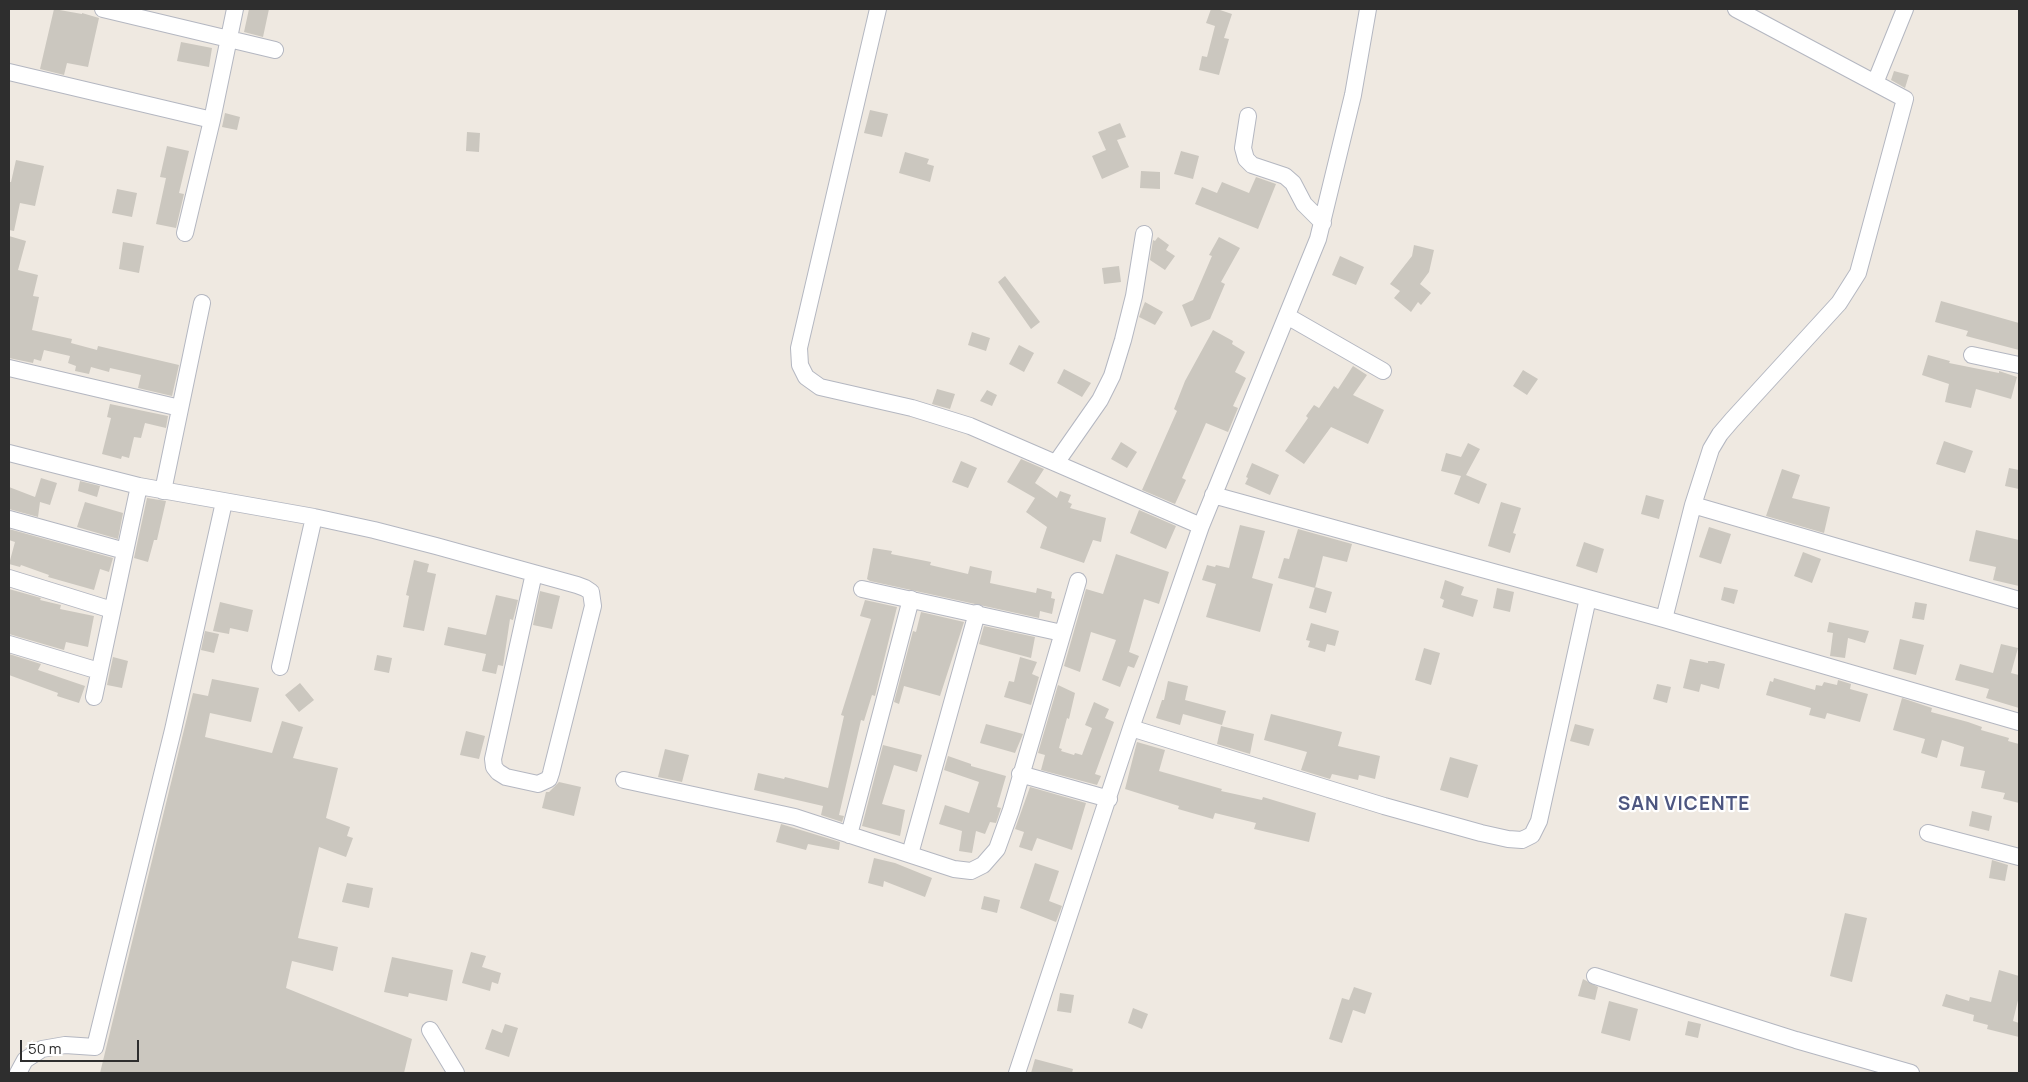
<!DOCTYPE html>
<style>
body{margin:0}
#map{position:relative;width:2028px;height:1082px;overflow:hidden;background:#efe9e1;font-family:Manrope,sans-serif}
canvas{display:block}
.frame{position:absolute;inset:0;border:10px solid #2e2e2e;pointer-events:none}
.scale{position:absolute;left:20px;top:1040px;width:119px;height:22px;box-sizing:border-box;border:2px solid #2e2e2e;border-top:0;padding-left:6px;font-size:15px;line-height:18px;white-space:nowrap;color:#2e2e2e;-webkit-text-stroke:4px #fff;paint-order:stroke}
</style>
<div id="map">
<canvas width="2028" height="1082"></canvas>
<div class="frame"></div>
<div class="scale">50 m</div>
</div>
<script>
const c = document.querySelector('canvas').getContext('2d');
c.lineJoin = 'round';
function fill(path, color) {
  c.fillStyle = color;
  c.fill(path, 'evenodd');
}
function toPath(rows) {
  const path = new Path2D();
  for (const r of rows) {
    path.moveTo(r[0], r[1]);
    for (let i = 2; i < r.length; i += 2) path.lineTo(r[i], r[i + 1]);
  }
  return path;
}
function trace(path, color, width, dash) {
  c.strokeStyle = color;
  c.lineWidth = width;
  c.lineCap = dash ? 'butt' : 'round';
  c.setLineDash(dash || []);
  c.stroke(path);
}
function label(font, color, halo, rows, align = 'center') {
  c.font = font + ' Manrope,sans-serif';
  c.lineWidth = 4.5;
  c.setLineDash([]);
  c.textBaseline = 'middle';
  c.strokeStyle = halo;
  c.fillStyle = color;
  for (const [text, x, y, turn = 0] of rows) {
    c.save();
    c.translate(x, y);
    c.rotate((+turn || 0) * Math.PI / 180);
    c.textAlign = isNaN(turn) ? turn : align;
    if (halo) c.strokeText(text, 0, 0);
    c.fillText(text, 0, 0);
    c.restore();
  }
}
const building = toPath([
 [54,9,82,14,82,13,99,18,88,67,67,63,64,75,40,69],
 [249,9,269,9,263,37,244,32],
 [1211,9,1217,9,1232,14,1224,38,1229,39,1219,75,1199,70,1202,56,1207,57,1215,26,1206,23],
 [181,42,212,48,209,67,177,61],
 [1894,71,1909,75,1905,88,1891,80],
 [870,110,888,114,882,137,864,133],
 [225,113,240,117,237,130,222,127],
 [1120,123,1126,137,1117,140,1129,167,1102,179,1092,156,1106,150,1098,132],
 [467,132,480,133,479,152,466,151],
 [167,146,189,151,179,193,184,194,176,228,156,224,166,178,160,177],
 [1181,151,1199,156,1193,179,1174,174],
 [905,152,929,159,927,164,934,166,930,182,899,173],
 [16,160,44,166,35,206,20,203,14,231,9,230,9,182,11,182],
 [1141,171,1160,172,1160,189,1140,188],
 [1256,177,1276,184,1258,229,1195,204,1202,187,1217,193,1222,182,1249,193],
 [117,189,137,193,132,217,112,213],
 [9,236,26,241,18,270,38,275,33,296,39,297,32,330,72,339,71,343,97,350,98,346,179,365,172,396,138,388,141,375,110,368,109,372,91,367,89,374,75,371,76,366,68,363,70,356,44,350,41,361,34,359,33,363,9,358],
 [1158,237,1169,245,1166,250,1175,256,1165,270,1150,260,1153,240,1155,241],
 [1219,237,1240,248,1221,282,1225,284,1210,319,1191,327,1182,305,1193,300,1212,256,1209,255],
 [123,242,144,246,139,273,119,269],
 [1414,245,1434,250,1429,272,1420,284,1431,293,1421,305,1418,302,1411,312,1394,298,1400,291,1390,284,1412,256],
 [1340,256,1364,267,1356,285,1332,275],
 [1119,266,1121,282,1104,284,1102,268],
 [1005,276,1040,322,1031,329,998,282],
 [1941,301,2019,323,2019,350,1966,336,1968,331,1935,322],
 [1145,302,1163,312,1155,325,1139,317],
 [1213,330,1233,341,1232,344,1245,352,1235,372,1246,378,1233,406,1238,408,1228,432,1206,423,1182,478,1186,480,1175,504,1142,490,1177,411,1174,409,1185,381],
 [972,332,990,338,986,351,968,345],
 [1019,345,1034,353,1024,372,1009,364],
 [1928,355,1950,361,1949,363,1999,373,1999,371,2017,377,2011,399,1976,389,1971,408,1945,402,1949,384,1922,375],
 [1353,366,1367,375,1353,395,1384,410,1368,444,1331,427,1304,464,1285,451,1308,418,1306,416,1314,405,1319,408,1334,386,1338,389],
 [1064,369,1091,383,1082,397,1057,383],
 [1523,370,1538,379,1527,395,1513,386],
 [937,389,955,394,950,409,932,404],
 [987,390,997,395,992,406,980,401],
 [110,404,168,416,166,428,145,423,141,438,134,437,129,458,122,456,121,459,102,454,111,418,107,417],
 [1944,441,1973,451,1965,473,1936,464],
 [1121,442,1137,452,1127,468,1111,459],
 [1468,443,1480,449,1466,475,1487,484,1479,504,1454,494,1461,476,1441,471,1446,453,1461,457],
 [1021,459,1044,469,1035,483,1057,498,1060,491,1071,495,1068,502,1072,504,1070,508,1106,518,1101,542,1093,540,1084,563,1040,548,1047,527,1026,512,1035,498,1007,482],
 [961,461,977,468,968,488,952,482],
 [1252,463,1279,475,1270,495,1245,484,1248,478,1246,477],
 [2009,468,2019,470,2019,489,2005,486],
 [1782,469,1800,475,1792,498,1830,507,1824,533,1766,516],
 [41,478,57,483,50,505,40,502,38,517,9,509,9,487,35,497],
 [80,481,100,486,97,497,78,491],
 [1646,495,1664,500,1659,519,1641,514],
 [147,498,166,501,157,540,154,540,148,562,134,558],
 [85,502,123,513,118,539,77,527],
 [1501,502,1521,508,1513,533,1516,534,1510,553,1488,546],
 [1139,510,1176,526,1166,549,1130,533],
 [1240,525,1265,531,1252,578,1273,584,1260,632,1206,617,1216,584,1202,580,1207,565,1215,567,1216,565,1229,568],
 [1709,527,1731,534,1721,564,1699,557],
 [9,529,113,558,109,572,100,569,94,590,48,577,49,575,21,565,20,567,9,564,15,542,9,540],
 [1298,529,1352,544,1347,562,1323,556,1315,588,1278,578,1284,558,1289,559],
 [1976,530,2019,540,2019,586,1993,580,1996,567,1969,561],
 [1584,542,1604,549,1597,573,1576,566],
 [873,548,892,551,891,554,931,562,930,565,968,574,970,566,992,571,990,583,1036,593,1037,588,1052,592,1051,598,1055,599,1052,614,1040,611,1039,618,870,581,867,579],
 [1803,552,1821,559,1812,583,1794,576],
 [1116,554,1169,572,1159,604,1144,599,1129,652,1139,656,1134,668,1128,666,1120,687,1102,680,1116,640,1091,632,1080,672,1064,666,1086,589,1103,594],
 [414,560,429,564,427,572,436,574,424,631,403,627,409,596,406,595],
 [1445,580,1464,587,1461,595,1478,600,1473,617,1442,607,1444,600,1440,598],
 [1315,587,1332,592,1326,613,1309,608],
 [1724,587,1738,590,1734,604,1721,600],
 [1497,588,1514,592,1510,612,1493,608],
 [9,589,41,598,40,600,61,605,60,609,94,616,88,647,66,642,64,650,9,634],
 [540,591,560,596,552,629,533,625],
 [496,595,518,600,513,620,510,619,503,666,498,665,496,674,482,671,486,654,444,645,448,627,486,635],
 [865,600,897,607,875,696,872,695,864,721,861,720,839,815,844,816,842,822,821,815,823,806,754,790,758,773,784,779,785,777,828,788,844,716,841,715,871,619,860,616],
 [220,602,253,610,248,632,230,628,229,634,213,631],
 [1915,602,1927,604,1924,620,1912,618],
 [921,612,964,622,940,696,904,686,899,704,894,702,913,631,916,632],
 [1829,622,1869,631,1865,643,1848,638,1845,658,1830,656,1833,633,1827,632],
 [1311,623,1339,631,1335,646,1327,644,1325,652,1308,647,1310,641,1306,640],
 [984,626,1035,637,1031,658,979,644],
 [205,631,219,634,214,653,201,650],
 [1900,639,1924,645,1916,675,1893,669],
 [2001,644,2018,648,2011,673,2019,675,2019,708,1986,698,1989,689,1955,680,1960,664,1993,673],
 [1424,648,1440,653,1431,685,1415,680],
 [9,654,41,664,38,670,85,686,79,703,57,696,58,693,9,675],
 [377,655,392,658,389,673,374,670],
 [113,657,128,661,122,688,107,685],
 [1020,657,1037,662,1032,674,1039,677,1031,705,1004,697,1009,681,1014,682],
 [1690,659,1708,663,1708,661,1714,661,1725,664,1719,689,1701,684,1699,692,1683,688],
 [1774,678,1815,690,1816,685,1822,686,1824,682,1837,685,1838,680,1851,684,1850,689,1868,694,1860,722,1827,713,1825,719,1809,715,1811,708,1766,695,1770,681,1773,682],
 [212,679,259,688,251,722,210,713,205,737,272,753,282,721,303,727,293,758,338,768,326,818,350,827,347,836,353,838,346,857,319,847,298,938,338,947,333,971,292,961,286,988,412,1039,404,1073,100,1073,193,693,208,696],
 [1168,681,1188,686,1185,700,1226,711,1222,725,1183,714,1180,725,1156,718,1162,700,1164,700],
 [300,683,314,700,299,712,285,695],
 [1657,684,1671,687,1667,703,1653,699],
 [1058,685,1075,693,1069,719,1067,718,1059,748,1062,749,1061,751,1074,755,1075,753,1082,755,1092,728,1085,725,1094,702,1109,709,1105,718,1114,722,1095,774,1101,776,1097,785,1041,770,1045,755,1038,753],
 [1902,698,1932,708,1931,712,1968,722,1982,727,1981,730,2009,738,2008,741,2019,744,2019,803,2003,799,2005,793,1981,788,1985,771,1960,766,1964,747,1942,740,1937,758,1921,753,1925,739,1893,730],
 [1271,714,1342,732,1338,746,1380,756,1375,779,1359,775,1358,780,1332,774,1330,779,1301,770,1307,752,1264,740],
 [986,724,1023,734,1015,753,980,743],
 [1575,724,1594,729,1589,746,1570,741],
 [1221,726,1254,734,1250,754,1217,744],
 [466,731,485,736,479,759,460,755],
 [1137,742,1165,750,1159,771,1222,789,1221,791,1262,800,1263,797,1316,813,1309,842,1254,829,1256,823,1215,813,1213,819,1178,809,1179,806,1125,789],
 [883,745,922,755,917,772,894,765,882,804,905,810,900,836,862,826],
 [665,749,689,755,682,782,658,777],
 [948,756,971,764,971,766,1006,776,997,807,1001,808,996,823,990,822,985,834,976,831,972,853,959,851,962,831,939,824,945,805,969,813,979,782,944,770],
 [1450,757,1478,765,1468,798,1440,790],
 [559,782,581,787,574,816,542,808,546,792,549,792],
 [1030,787,1086,803,1072,850,1037,838,1032,851,1019,847,1024,832,1015,829],
 [1972,811,1992,816,1989,831,1969,826],
 [781,824,840,842,839,850,808,844,806,850,776,842],
 [874,858,895,863,932,878,925,897,884,881,883,887,868,883],
 [1992,860,2008,865,2005,881,1989,878],
 [1035,863,1059,871,1049,901,1062,906,1056,922,1020,908],
 [347,883,373,888,369,908,342,902],
 [984,896,1000,900,997,913,981,909],
 [1845,913,1867,918,1852,982,1830,976],
 [471,952,486,956,482,967,501,973,498,984,492,982,490,991,462,983],
 [392,957,453,970,447,1001,409,993,408,997,384,992],
 [1999,970,2019,976,2019,996,2013,1021,2019,1023,2019,1037,1987,1029,1988,1025,1973,1021,1974,1015,1942,1006,1946,994,1969,1001,1970,997,1991,1002],
 [1583,979,1598,987,1595,1000,1578,996],
 [1354,987,1372,993,1365,1014,1353,1010,1342,1043,1329,1039,1342,998,1349,1000],
 [1060,993,1074,995,1071,1013,1057,1011],
 [1609,1001,1638,1009,1630,1041,1601,1033],
 [1133,1008,1148,1014,1142,1029,1128,1023],
 [1688,1021,1701,1024,1698,1038,1685,1035],
 [505,1024,518,1028,509,1057,485,1049,492,1029,502,1033],
 [1035,1059,1073,1069,1072,1073,1031,1073]
]);
const street = toPath([
 [103,9,275,50],
 [878,9,799,348,800,365,806,377,820,387,912,408,970,426,1201,526],
 [9,72,212,120,235,9],
 [1875,83,1905,9],
 [1248,116,1243,148,1246,159,1252,165,1285,176,1293,183,1304,204,1323,223],
 [185,233,212,120],
 [1287,316,1383,371],
 [1972,355,2019,365],
 [9,368,180,408],
 [9,453,139,486,314,517,374,530,436,546,577,585,585,588,591,592,593,606,551,773,549,779,538,784,506,777,498,772,494,767,493,759,534,573],
 [1056,463,1100,400,1112,376,1123,340,1134,296,1144,234],
 [163,491,202,303],
 [1213,495,1664,619,2019,722],
 [1693,505,2019,600],
 [9,519,125,551],
 [9,578,112,610],
 [862,589,1062,633],
 [1664,619,1693,505,1711,449,1720,434,1732,420,1839,303,1858,273,1905,99,1736,9],
 [9,644,99,671],
 [280,667,314,517],
 [94,697,139,486],
 [1131,728,1384,806,1481,833,1508,839,1522,840,1532,835,1539,821,1588,598],
 [1020,774,1109,799],
 [624,780,795,817,954,869,971,871,983,865,997,849,1011,810,1078,581],
 [1928,833,2019,857],
 [849,835,911,599],
 [910,854,977,613],
 [1595,976,1796,1040,1911,1073],
 [430,1030,456,1073],
 [18,1073,25,1060,42,1049,65,1045,95,1047,173,730,224,502],
 [1017,1073,1131,728,1201,526,1318,239,1353,95,1368,9]
]);
const districtNames = [
 ["SAN VICENTE",1684,805]
];
fill(building, '#cbc7bf');
trace(street, '#b4b7c1', 18);
trace(street, '#fff', 16);
c.letterSpacing = '1px';
label('bold 19px', '#4d5680', '#fff', districtNames);
c.letterSpacing = '0px';
</script>
